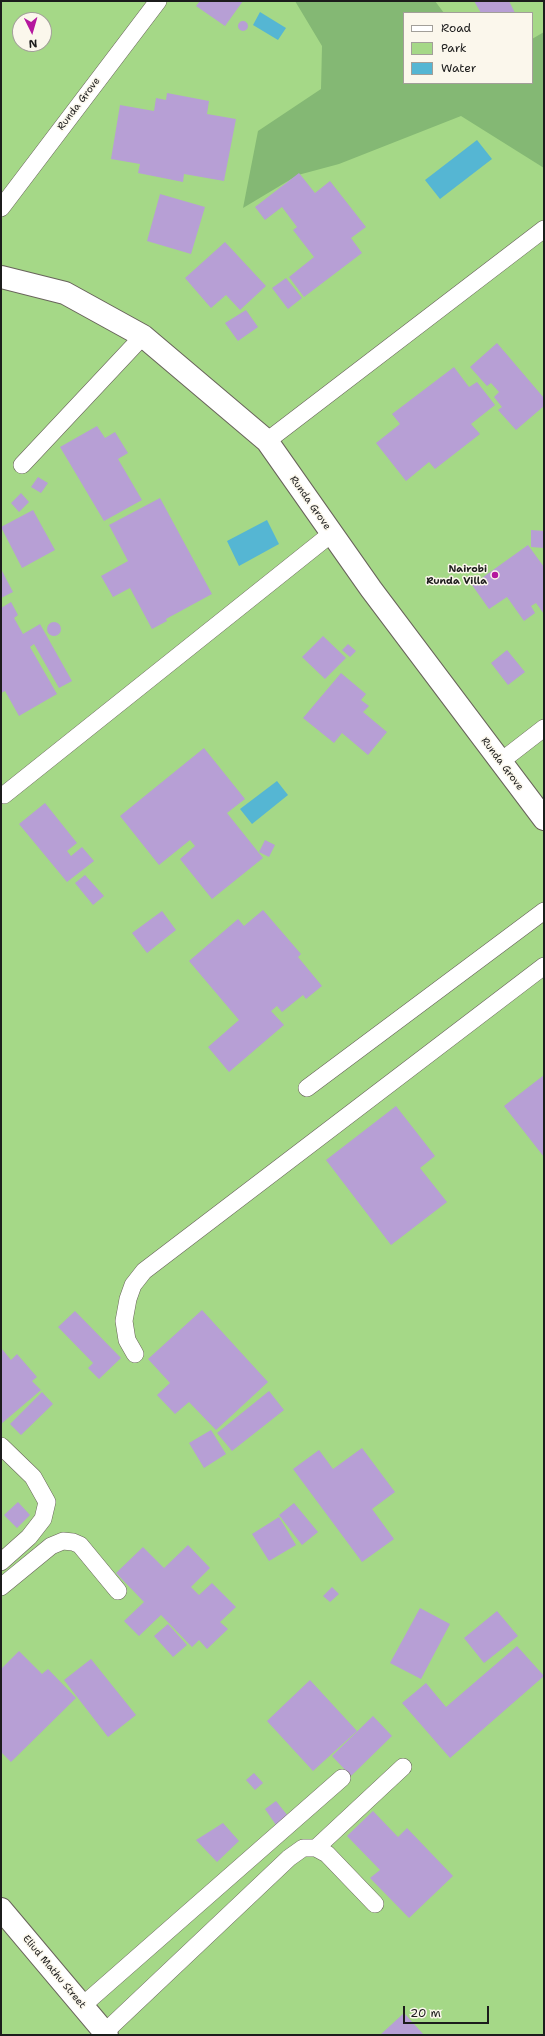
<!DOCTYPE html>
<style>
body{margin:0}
#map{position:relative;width:545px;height:2036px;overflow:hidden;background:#f5e6ce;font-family:"Shantell Sans",sans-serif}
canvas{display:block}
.frame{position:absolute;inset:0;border:2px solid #1c1c1c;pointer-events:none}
.legend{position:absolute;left:403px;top:12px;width:130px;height:72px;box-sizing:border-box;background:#fbf7ec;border:1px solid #a29f99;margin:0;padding:5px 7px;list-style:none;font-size:12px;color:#1c1c1c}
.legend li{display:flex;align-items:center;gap:8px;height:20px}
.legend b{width:20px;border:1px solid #a29f99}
.north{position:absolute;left:12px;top:12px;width:40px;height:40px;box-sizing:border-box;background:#fbf7ec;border:1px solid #a29f99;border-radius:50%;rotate:175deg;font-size:11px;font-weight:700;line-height:16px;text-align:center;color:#1c1c1c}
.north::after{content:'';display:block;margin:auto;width:14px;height:18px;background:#b5179e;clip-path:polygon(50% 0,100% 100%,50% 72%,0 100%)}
.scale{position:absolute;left:403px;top:2006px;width:86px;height:18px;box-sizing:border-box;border:2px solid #1c1c1c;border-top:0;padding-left:5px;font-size:12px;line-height:14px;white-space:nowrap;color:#1c1c1c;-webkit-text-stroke:3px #fbf7ec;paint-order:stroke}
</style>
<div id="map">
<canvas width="545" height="2036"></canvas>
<div class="frame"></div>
<ul class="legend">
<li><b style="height:5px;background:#fff"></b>Road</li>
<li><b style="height:11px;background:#a5d887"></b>Park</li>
<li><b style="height:11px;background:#55b6d3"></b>Water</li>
</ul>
<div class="north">N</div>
<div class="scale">20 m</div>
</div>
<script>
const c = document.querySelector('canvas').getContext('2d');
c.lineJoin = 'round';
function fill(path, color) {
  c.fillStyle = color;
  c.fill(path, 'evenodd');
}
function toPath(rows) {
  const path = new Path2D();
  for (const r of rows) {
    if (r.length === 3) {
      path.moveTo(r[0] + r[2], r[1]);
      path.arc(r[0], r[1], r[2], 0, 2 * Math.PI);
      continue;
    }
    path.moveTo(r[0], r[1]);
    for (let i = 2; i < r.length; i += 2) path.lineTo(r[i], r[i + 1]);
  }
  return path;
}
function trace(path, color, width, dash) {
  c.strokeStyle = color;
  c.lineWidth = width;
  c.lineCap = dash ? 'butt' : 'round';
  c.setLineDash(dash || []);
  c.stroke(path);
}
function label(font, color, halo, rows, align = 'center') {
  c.font = font + ' "Shantell Sans",sans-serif';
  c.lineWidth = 3;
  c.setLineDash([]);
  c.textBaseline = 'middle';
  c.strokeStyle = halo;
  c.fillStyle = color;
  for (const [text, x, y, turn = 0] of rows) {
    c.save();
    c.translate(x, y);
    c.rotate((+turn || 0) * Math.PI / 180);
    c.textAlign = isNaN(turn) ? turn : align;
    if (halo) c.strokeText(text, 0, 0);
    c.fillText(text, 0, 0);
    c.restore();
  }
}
const green = toPath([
 [1,1,544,1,544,2035,1,2035],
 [404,13,532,13,532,83,404,83],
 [20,20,44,20,44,44,20,44]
]);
const forest = toPath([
 [295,1,435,1,444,13,404,13,404,83,532,83,532,39,544,32,544,168,461,116,339,164,298,175,243,208,258,131,321,89,322,46]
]);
const water = toPath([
 [260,12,286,28,278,40,253,25],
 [477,140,492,159,440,199,425,180],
 [267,520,279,544,239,566,227,541],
 [277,781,288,795,252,824,240,809]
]);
const building = toPath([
 [200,1,243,1,225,26,196,6],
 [474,1,509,1,515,13,481,13],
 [243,26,5],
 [167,93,209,101,207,114,236,119,224,181,184,174,183,182,138,173,140,164,111,159,120,105,154,111,156,98,166,100],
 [299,173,315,193,330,181,366,227,351,238,362,253,304,297,289,277,314,257,293,230,297,227,282,207,265,220,255,207],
 [160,194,205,207,191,254,147,241],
 [225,242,266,286,240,310,226,295,211,308,185,278],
 [286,278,302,298,288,309,272,288],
 [246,310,258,327,238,341,225,323],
 [497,343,544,398,544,406,516,430,498,410,502,407,494,397,499,392,491,383,487,386,470,367],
 [454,367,469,387,477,382,495,405,471,424,480,434,435,469,429,462,406,481,376,443,400,424,392,414],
 [97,426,105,438,115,432,128,453,118,459,142,500,104,521,60,447],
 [38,477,48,483,41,493,31,487],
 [21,493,29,502,19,512,11,503],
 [160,498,212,594,166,619,167,621,152,629,130,588,113,597,101,576,128,561,109,525],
 [33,510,55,550,22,568,1,527],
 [531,530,544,531,544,548,531,547],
 [528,545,544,567,544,614,536,603,531,606,535,613,524,621,507,597,489,609,472,585],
 [1,569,13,592,1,598],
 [11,602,18,615,14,618,23,634,40,624,72,681,59,688,34,644,30,647,57,694,19,716,5,691,1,693,1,608],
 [54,629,7],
 [323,636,346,658,325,679,302,657],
 [348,644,356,651,350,657,342,650],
 [507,650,525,672,508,685,491,663],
 [341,673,366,694,361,700,369,706,363,712,387,732,368,755,342,733,334,743,303,718],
 [204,748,245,799,227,813,263,858,212,899,180,859,195,846,190,840,159,865,120,816],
 [45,803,77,843,67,851,71,856,82,847,94,861,67,882,19,824],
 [265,840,275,845,269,857,259,852],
 [85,875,104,896,93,905,75,883],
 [263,910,301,954,298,957,322,986,306,999,303,995,282,1012,277,1006,271,1011,284,1025,229,1072,208,1047,239,1020,189,961,238,919,244,926],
 [162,911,176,930,147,953,132,933],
 [544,1075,544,1157,504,1106],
 [396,1106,435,1156,420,1168,447,1202,391,1245,326,1160],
 [202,1310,268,1382,216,1430,189,1402,175,1414,157,1395,170,1383,148,1359],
 [75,1311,121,1358,99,1379,88,1368,93,1363,58,1327],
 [2,1349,11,1360,17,1354,37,1377,32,1381,41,1390,1,1424],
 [269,1391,284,1410,232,1451,217,1433],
 [42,1392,53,1404,21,1435,10,1424],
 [211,1430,226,1454,204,1468,189,1443],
 [362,1448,395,1492,372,1509,394,1539,362,1562,293,1469,319,1450,333,1469],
 [18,1502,30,1515,17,1528,4,1515],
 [294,1503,318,1532,302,1545,279,1515],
 [279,1517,296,1545,269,1561,252,1534],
 [188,1545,210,1568,191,1587,199,1595,212,1583,236,1607,220,1622,228,1629,207,1649,199,1640,192,1647,161,1615,139,1636,124,1621,144,1602,116,1573,143,1547,164,1568],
 [332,1587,339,1594,330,1602,323,1596],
 [420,1608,450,1624,421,1679,390,1663],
 [497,1611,518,1636,484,1663,464,1638],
 [168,1624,187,1645,173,1657,154,1636],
 [517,1646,544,1676,450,1758,402,1703,426,1683,446,1707],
 [19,1651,42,1674,48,1669,76,1698,11,1762,1,1752,1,1669],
 [91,1659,136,1715,108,1737,64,1680],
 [310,1680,357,1731,313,1771,267,1721],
 [373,1716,392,1736,351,1776,332,1756],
 [254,1773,263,1783,255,1790,246,1780],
 [276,1801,288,1816,276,1825,265,1809],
 [373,1811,398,1837,407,1828,453,1876,409,1918,370,1878,380,1870,347,1836],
 [223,1823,239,1841,217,1862,196,1840],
 [404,2013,424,2035,380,2035]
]);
const service = toPath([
 [1,208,158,1],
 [267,441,544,229],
 [22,465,143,336],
 [500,762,544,728],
 [4,795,331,534],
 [307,1088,544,911],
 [135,1354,127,1340,124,1321,128,1299,133,1285,144,1271,544,966],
 [1,1446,33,1477,47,1502,43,1519,29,1537,1,1562],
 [1,1587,51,1546,63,1541,73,1542,80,1545,118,1591],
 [316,1848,403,1767],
 [82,2006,342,1778],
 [105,2032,289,1858,303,1848,316,1848,327,1854,375,1904]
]);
const minor = toPath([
 [1,277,65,293,143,336,267,441,371,589,544,819],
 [1,1909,107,2035]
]);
const markers = [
 [495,575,4,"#b5179e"]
];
const streetNames = [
 ["Runda Grove",79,104,-53],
 ["Runda Grove",310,503,55],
 ["Runda Grove",502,764,53],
 ["Eliud Mathu Street",54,1972,50]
];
const poiNames = [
 ["Nairobi",487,569],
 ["Runda Villa",487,581]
];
fill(green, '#a5d887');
fill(forest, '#84b874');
fill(water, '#55b6d3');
fill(building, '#b79fd5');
trace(service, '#68635a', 18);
trace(minor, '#68635a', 24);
trace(service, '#fff', 17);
trace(minor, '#fff', 22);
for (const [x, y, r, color] of markers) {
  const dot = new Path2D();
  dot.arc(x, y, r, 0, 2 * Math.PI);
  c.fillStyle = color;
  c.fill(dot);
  trace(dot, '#fbf7ec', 1.5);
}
label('10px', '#1c1c1c', '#fbf7ec', streetNames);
label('bold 10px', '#1c1c1c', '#fbf7ec', poiNames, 'right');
</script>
